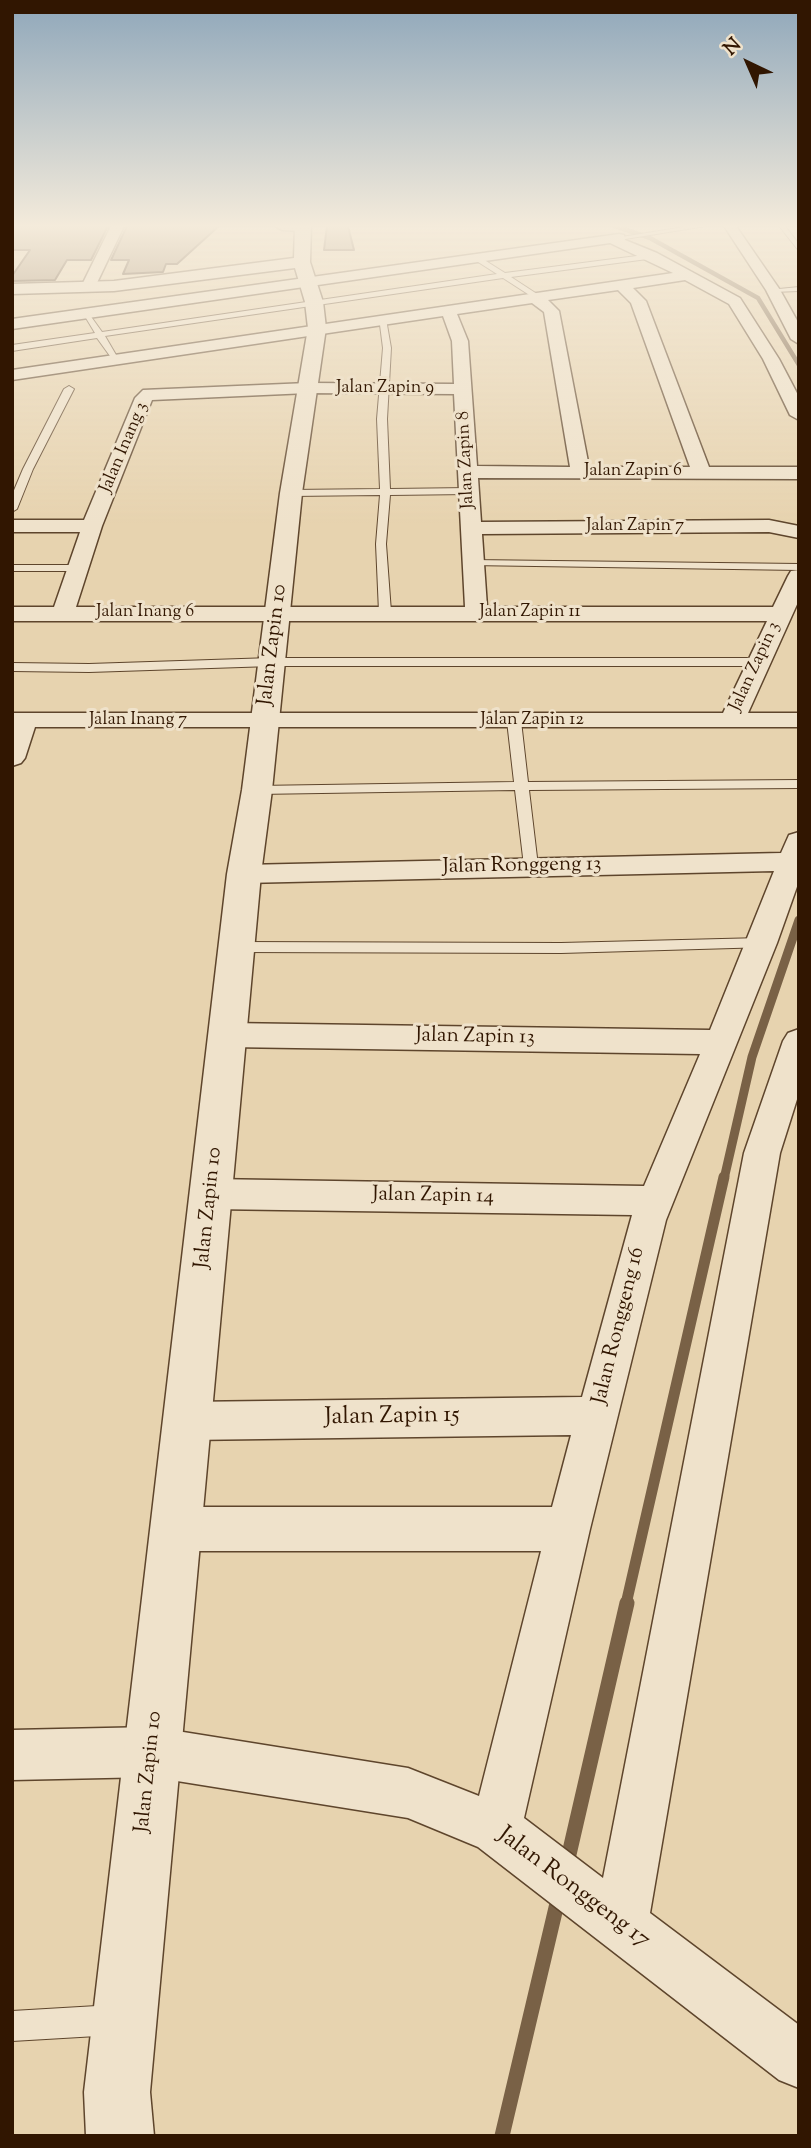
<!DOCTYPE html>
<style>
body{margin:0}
#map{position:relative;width:811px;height:2148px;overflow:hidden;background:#e7d3af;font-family:"Sorts Mill Goudy",serif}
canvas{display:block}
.frame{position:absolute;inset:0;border:14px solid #311601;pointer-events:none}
.north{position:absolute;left:713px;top:28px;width:70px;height:70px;-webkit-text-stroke:5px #efe2cb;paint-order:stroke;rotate:316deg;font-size:19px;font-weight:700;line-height:28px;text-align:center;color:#311601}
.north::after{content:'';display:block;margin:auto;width:24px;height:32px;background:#311601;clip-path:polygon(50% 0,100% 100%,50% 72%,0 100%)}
</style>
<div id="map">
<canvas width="811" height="2148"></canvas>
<div class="frame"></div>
<div class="north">N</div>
</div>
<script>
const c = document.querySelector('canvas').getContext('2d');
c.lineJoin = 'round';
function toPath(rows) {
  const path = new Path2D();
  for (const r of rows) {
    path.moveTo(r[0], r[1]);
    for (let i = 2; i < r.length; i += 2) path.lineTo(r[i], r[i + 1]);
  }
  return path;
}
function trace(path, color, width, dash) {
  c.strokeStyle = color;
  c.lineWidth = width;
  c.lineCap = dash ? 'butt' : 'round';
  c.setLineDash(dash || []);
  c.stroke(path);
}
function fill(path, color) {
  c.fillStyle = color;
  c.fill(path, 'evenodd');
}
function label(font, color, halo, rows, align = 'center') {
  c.font = font + ' "Sorts Mill Goudy",serif';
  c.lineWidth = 6;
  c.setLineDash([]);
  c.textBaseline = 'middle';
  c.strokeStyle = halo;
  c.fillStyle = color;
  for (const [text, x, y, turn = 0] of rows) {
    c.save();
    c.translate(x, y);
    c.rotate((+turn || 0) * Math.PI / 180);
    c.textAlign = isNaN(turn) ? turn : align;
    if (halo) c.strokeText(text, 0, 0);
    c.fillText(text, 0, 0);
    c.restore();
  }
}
const streamFar3 = toPath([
 [615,226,650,238,758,298,799,365]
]);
const streamFar2 = toPath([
 [724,1179,752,1057,799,920]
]);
const streamFar1 = toPath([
 [626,1604,724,1177]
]);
const stream = toPath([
 [567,1863,627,1603],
 [502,2136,559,1895]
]);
const building = toPath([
 [12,226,108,226,91,260,67,260,55,280,12,281,12,276,30,250,12,250,12,226],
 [127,226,219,226,177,264,166,264,163,272,123,274,129,260,111,260,127,226],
 [327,226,348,226,354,250,324,250,327,226]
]);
const service = toPath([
 [691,226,706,226,619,240,615,238,691,226],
 [779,226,785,226,799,244,799,251,779,226],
 [652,254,655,258,511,277,537,294,534,298,503,278,105,336,119,360,115,363,97,338,12,351,12,345,95,333,83,313,87,311,102,332,497,274,475,260,478,256,505,273,652,254],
 [799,287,799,291,773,292,769,290,799,287],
 [379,317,386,319,391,348,387,419,390,489,469,488,474,491,469,494,390,495,386,544,391,612,385,616,379,612,376,544,380,495,291,496,286,493,291,490,380,489,377,419,383,348,379,317],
 [69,386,74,389,33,469,17,509,12,512,12,495,23,469,64,389,69,386],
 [473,560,799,564,799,570,469,565,467,563,473,560],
 [12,565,79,565,85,568,79,571,12,571,12,565],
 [272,658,758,658,764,662,758,666,272,666,89,672,12,671,12,663,89,664,272,658],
 [514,717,521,721,528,782,799,780,799,788,529,790,538,866,531,871,524,866,515,790,257,794,250,790,257,786,514,782,507,721,514,717],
 [762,938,770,943,768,947,561,953,237,952,229,947,237,942,561,943,762,938],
 [114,2005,124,2010,129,2020,124,2030,114,2035,12,2041,12,2011,114,2005]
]);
const minor = toPath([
 [111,226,124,226,95,287,88,291,83,290,81,287,111,226],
 [275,226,309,226,310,227,303,231,282,230,275,226],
 [724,226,736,226,780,290,799,324,799,344,791,339,766,290,724,226],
 [619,234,624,235,625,240,657,253,740,298,779,359,799,397,799,420,790,415,763,359,729,304,685,280,633,288,646,301,709,467,799,467,799,479,478,478,481,522,769,520,799,526,799,538,769,532,482,534,487,607,773,607,788,576,791,571,799,570,799,600,748,713,799,713,799,727,35,727,25,758,21,763,12,766,12,713,723,713,767,621,12,621,12,607,54,607,80,532,12,532,12,520,84,520,135,398,143,390,308,383,454,384,452,341,443,316,12,380,12,370,673,273,610,243,12,329,12,319,619,234],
 [618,290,631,303,690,467,589,467,559,311,548,300,618,290],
 [532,303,544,312,570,467,477,466,468,341,457,314,532,303],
 [308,393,454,394,465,607,76,607,102,526,152,400,308,393],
 [799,832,799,881,777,943,666,1220,590,1529,524,1818,603,1878,744,1153,783,1041,788,1033,799,1029,799,1093,780,1153,650,1913,799,2025,799,2088,779,2080,478,1847,408,1818,152,1777,12,1780,12,1730,152,1727,408,1768,479,1796,541,1551,176,1551,160,1544,154,1529,160,1514,176,1507,552,1507,571,1435,187,1440,172,1435,166,1421,172,1407,187,1402,582,1397,632,1215,211,1209,198,1204,193,1194,198,1184,211,1179,644,1186,700,1054,228,1047,217,1043,212,1035,217,1027,228,1023,710,1030,774,871,244,883,234,880,230,874,234,868,244,865,781,853,789,835,799,832]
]);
const tertiary = toPath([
 [295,226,311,226,310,262,323,302,326,328,302,493,272,790,261,874,150,2092,154,2136,86,2136,84,2092,227,874,242,790,280,493,308,328,305,302,295,268,114,291,12,294,12,284,114,281,294,258,295,226]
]);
const farStreetnames = [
 ["Jalan Zapin 9",385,389],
 ["Jalan Inang 3",125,448,-67],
 ["Jalan Zapin 8",467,460,-93],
 ["Jalan Zapin 6",633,472],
 ["Jalan Zapin 7",635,527],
 ["Jalan Inang 6",145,613],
 ["Jalan Zapin 11",530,613],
 ["Jalan Zapin 3",756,667,-65],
 ["Jalan Inang 7",138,721],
 ["Jalan Zapin 12",532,721]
];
const streetNames = [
 ["Jalan Zapin 10",274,645,-83],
 ["Jalan Ronggeng 13",522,867,-1],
 ["Jalan Zapin 13",475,1038,1],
 ["Jalan Zapin 14",433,1197,1],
 ["Jalan Zapin 10",210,1208,-84],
 ["Jalan Ronggeng 16",620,1326,-76],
 ["Jalan Zapin 10",150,1772,-84]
];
const nearStreetnames = [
 ["Jalan Zapin 15",392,1418,-1],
 ["Jalan Ronggeng 17",573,1889,37]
];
trace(streamFar3, '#796146', 4.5);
trace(streamFar2, '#796146', 9);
trace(streamFar1, '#796146', 11);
trace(stream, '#796146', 15);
fill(building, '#90785b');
trace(building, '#311601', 2);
trace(service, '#5e452c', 2);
trace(minor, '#5e452c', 3);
trace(tertiary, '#5e452c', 3);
fill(service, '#efe2cb');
fill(minor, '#efe2cb');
fill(tertiary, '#efe2cb');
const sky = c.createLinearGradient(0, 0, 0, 526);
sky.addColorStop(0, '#8fa7ba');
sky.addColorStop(0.43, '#f4ebdb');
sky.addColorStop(1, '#f4ebdb00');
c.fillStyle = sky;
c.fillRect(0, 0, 811, 526);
label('18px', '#311601', '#efe2cb', farStreetnames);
label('21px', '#311601', '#efe2cb', streetNames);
label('24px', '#311601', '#efe2cb', nearStreetnames);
</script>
